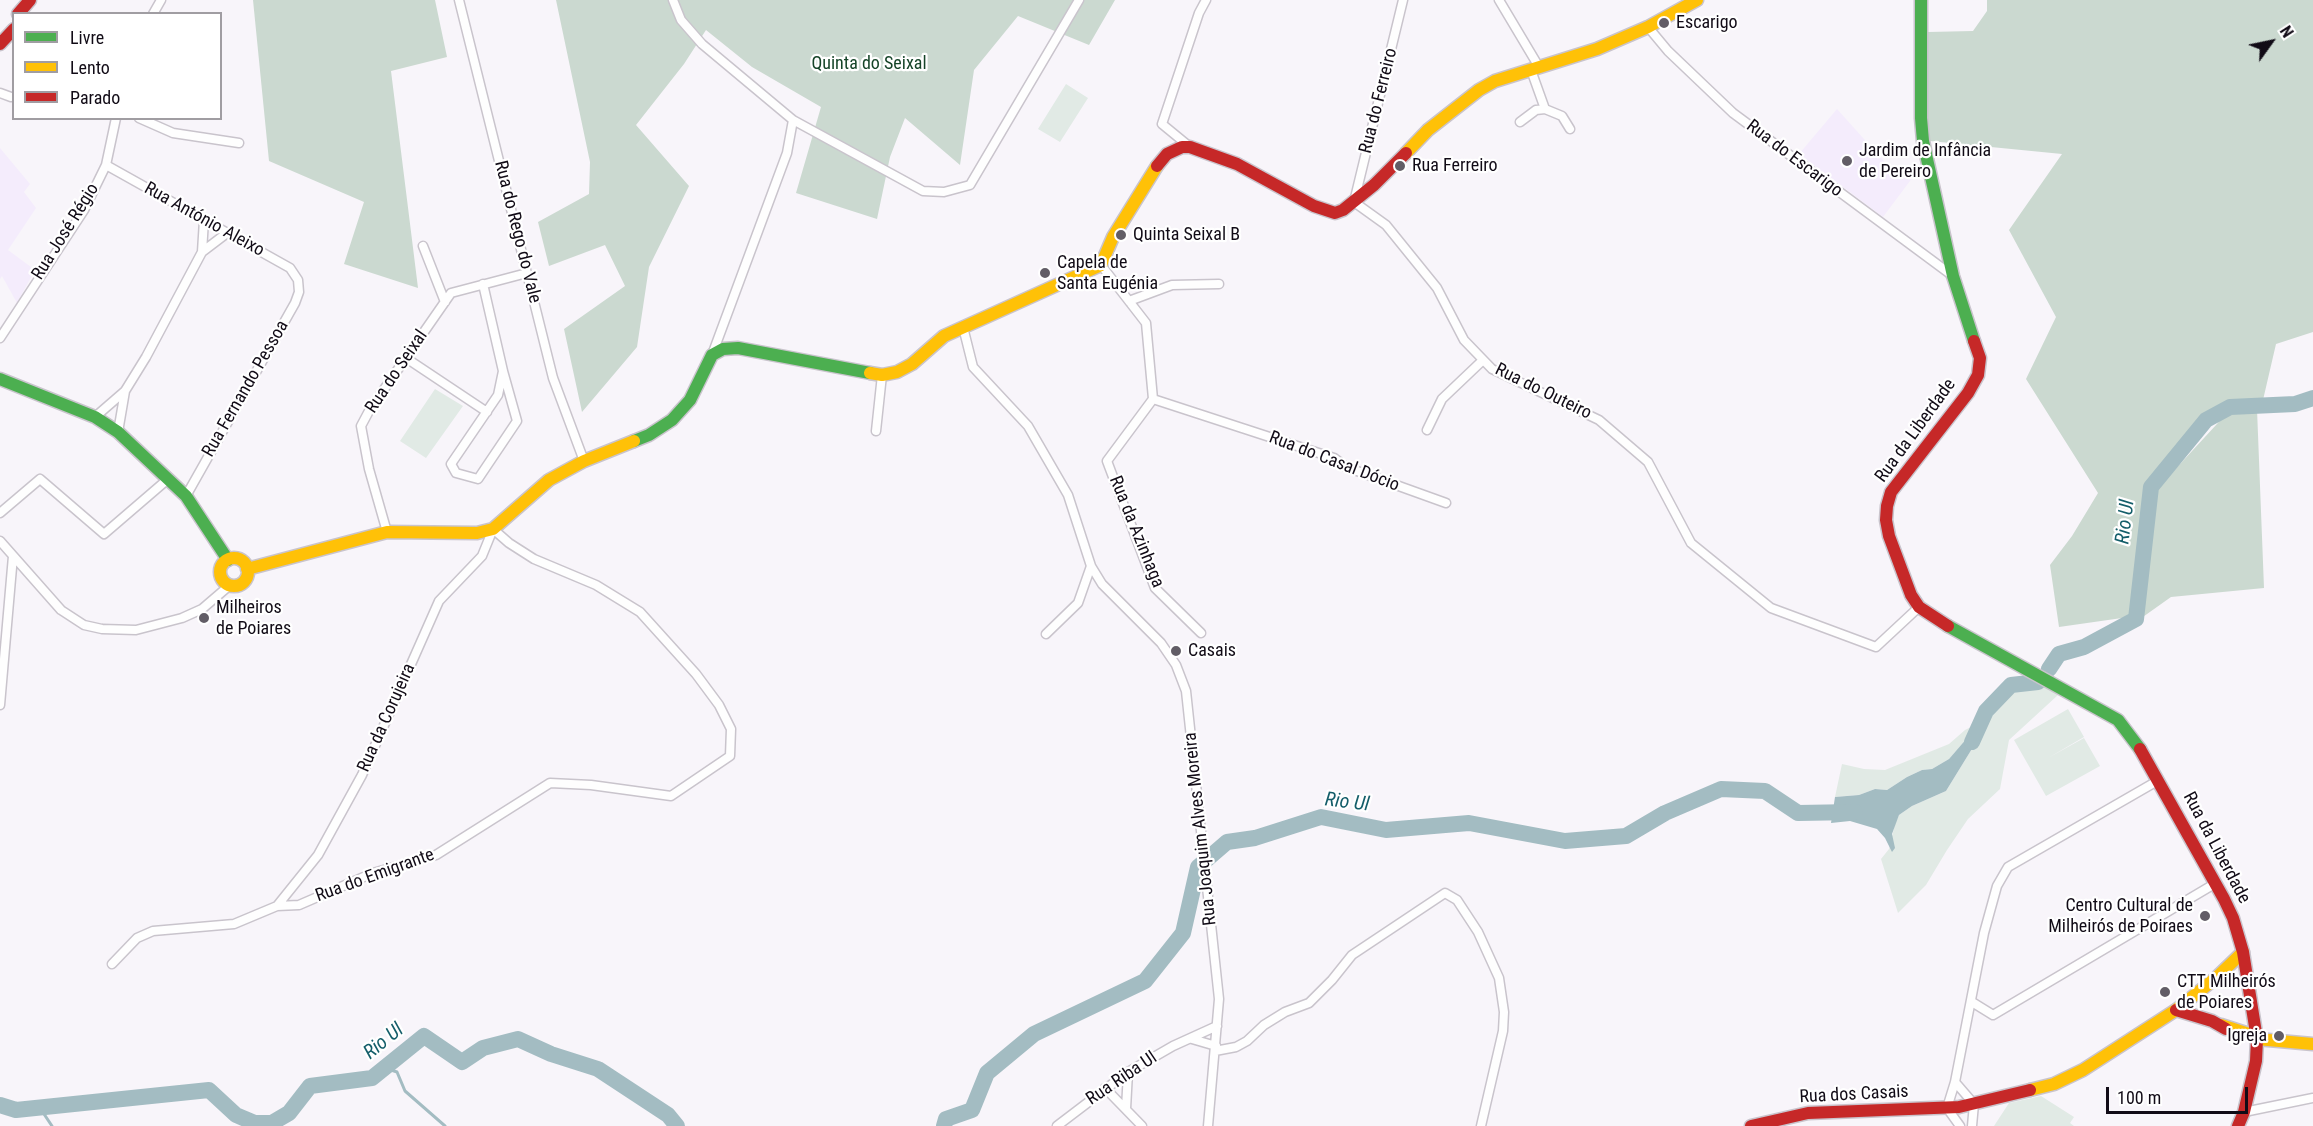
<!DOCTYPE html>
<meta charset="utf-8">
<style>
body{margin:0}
#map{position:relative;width:2313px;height:1126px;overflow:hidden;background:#f8f5fa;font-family:"Roboto Condensed",sans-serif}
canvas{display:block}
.legend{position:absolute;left:12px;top:12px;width:210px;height:108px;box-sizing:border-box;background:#fff;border:2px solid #a09da2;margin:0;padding:8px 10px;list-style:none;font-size:18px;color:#110b16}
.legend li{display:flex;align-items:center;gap:12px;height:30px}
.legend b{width:30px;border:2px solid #a09da2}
.north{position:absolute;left:2241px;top:12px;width:60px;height:60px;-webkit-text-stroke:4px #fff;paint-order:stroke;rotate:57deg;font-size:16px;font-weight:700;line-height:24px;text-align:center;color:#110b16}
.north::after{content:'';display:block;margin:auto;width:21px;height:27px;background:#110b16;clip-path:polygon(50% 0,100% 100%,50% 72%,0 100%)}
.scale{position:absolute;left:2106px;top:1087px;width:142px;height:27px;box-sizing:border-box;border:3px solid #110b16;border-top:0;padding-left:8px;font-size:18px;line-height:21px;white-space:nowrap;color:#110b16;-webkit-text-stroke:4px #fff;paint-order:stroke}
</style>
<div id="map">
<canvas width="2313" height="1126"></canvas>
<ul class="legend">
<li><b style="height:8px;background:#4caf50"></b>Livre</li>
<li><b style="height:8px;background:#ffc107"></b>Lento</li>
<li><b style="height:8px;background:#c62828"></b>Parado</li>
</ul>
<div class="north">N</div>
<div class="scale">100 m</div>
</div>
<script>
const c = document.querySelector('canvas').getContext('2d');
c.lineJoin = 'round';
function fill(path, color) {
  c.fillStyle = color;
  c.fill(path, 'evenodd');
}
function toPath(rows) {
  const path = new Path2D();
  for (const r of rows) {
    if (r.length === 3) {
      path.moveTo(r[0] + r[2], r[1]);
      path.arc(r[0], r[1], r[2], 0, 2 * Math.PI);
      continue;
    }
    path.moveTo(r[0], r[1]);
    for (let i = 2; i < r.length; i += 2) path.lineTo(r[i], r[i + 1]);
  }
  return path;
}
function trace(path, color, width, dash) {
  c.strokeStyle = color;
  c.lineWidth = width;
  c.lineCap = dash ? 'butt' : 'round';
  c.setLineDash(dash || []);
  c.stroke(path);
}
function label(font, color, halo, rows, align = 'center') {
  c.font = font + ' "Roboto Condensed",sans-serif';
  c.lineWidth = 4.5;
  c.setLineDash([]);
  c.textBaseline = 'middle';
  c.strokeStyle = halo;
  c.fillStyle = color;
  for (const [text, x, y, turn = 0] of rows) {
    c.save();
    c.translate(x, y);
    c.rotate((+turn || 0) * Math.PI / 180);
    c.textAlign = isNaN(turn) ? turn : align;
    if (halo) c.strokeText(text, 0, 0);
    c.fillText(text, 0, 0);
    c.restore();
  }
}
const built = toPath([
 [1837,109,1891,169,1916,173,1883,217,1799,154],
 [0,148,30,184,24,192,36,208,8,250,35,270,17,303,2,276,0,279]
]);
const green = toPath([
 [1066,84,1088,98,1060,142,1038,129],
 [435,389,463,406,426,458,400,441],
 [2038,682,2058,695,2009,740,2000,789,1968,819,1947,850,1926,885,1898,913,1881,859,1889,849,1895,824,1899,815,1912,806,1946,791,1978,739,1981,723,1949,759,1932,769,1922,770,1907,777,1887,790,1875,789,1859,795,1835,797,1842,764,1864,769,1885,770,1949,744,1965,730,1981,722,1986,711,2011,685],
 [2068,709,2084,737,2048,758,2084,738,2100,766,2046,796,2014,740],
 [2041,1096,2074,1117,2070,1123,2074,1126,1994,1126,2009,1103]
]);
const forest = toPath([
 [253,0,435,0,447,57,391,71,418,288,344,264,364,202,269,161],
 [556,0,1115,0,1089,45,1018,16,974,70,960,165,905,118,890,157,877,219,796,193,821,107,752,67,706,30,684,64,636,125,689,186,649,267,637,347,582,412,564,329,625,286,605,245,549,266,538,222,589,194,590,162],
 [1987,0,2313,0,2313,332,2276,344,2263,400,2228,403,2204,415,2146,483,2129,617,2059,627,2050,565,2072,536,2098,493,2026,379,2056,317,2009,230,2062,154,1930,141,1928,119,1928,32,1973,31,1987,11],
 [2257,409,2264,588,2171,597,2140,619,2157,489,2228,412]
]);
const water = toPath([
 [1981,722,1978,739,1946,791,1912,806,1899,815,1892,834,1895,848,1892,852,1885,838,1877,829,1850,821,1831,823,1835,797,1859,795,1875,789,1887,790,1907,777,1922,770,1932,769,1949,759]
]);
const stream = toPath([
 [385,1068,397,1072,405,1091,445,1126],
 [40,1108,52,1126]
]);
const river = toPath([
 [2049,669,2059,654,2084,647,2136,619,2151,487,2206,420,2230,407,2295,404,2313,398],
 [1972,742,1986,711,2011,685,2038,682],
 [0,1105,16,1110,209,1090,236,1115,255,1123,272,1123,289,1113,310,1086,372,1078,424,1036,462,1062,483,1048,518,1039,551,1054,598,1069,668,1115,677,1126],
 [944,1126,946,1119,972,1110,987,1073,1034,1034,1145,981,1183,933,1198,867,1227,842,1255,838,1321,817,1386,830,1469,823,1565,841,1626,836,1665,813,1721,789,1765,791,1798,813,1855,812]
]);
const street = toPath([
 [459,0,553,378,584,461],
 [673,0,681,20,702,44,793,120,787,153,712,355],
 [1403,0,1354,202,1386,225,1437,288,1464,340,1492,369,1599,420,1648,462,1691,543,1771,608,1876,647,1919,607],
 [1499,0,1539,67],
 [153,14,161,0],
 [1648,27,1668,51,1733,113,1953,276],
 [1531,70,1545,109],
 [0,93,11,97],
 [139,118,173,133,239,143],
 [793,120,923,191,944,192,970,185,1079,0],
 [1520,122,1536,110,1545,109,1562,116,1570,129],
 [1190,147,1162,124,1199,13,1206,0],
 [106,165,290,268,298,280,299,292,295,303,186,496],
 [423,246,445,302],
 [202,252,227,233],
 [1101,265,1146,323,1153,399,1107,461,1155,588,1201,633],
 [483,284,503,371,498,395,451,464,456,473,478,479,517,421,503,371],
 [1129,301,1172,285,1219,284],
 [963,327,973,367,1028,426,1068,495,1091,566,1102,584,1161,643,1176,665,1186,691,1219,999,1208,1126],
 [0,338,84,210,106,165,116,118],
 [406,358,487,412],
 [1153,399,1334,458,1346,467,1446,503],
 [95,417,125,391,146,357,202,252,204,220],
 [1427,430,1442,399,1483,360],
 [876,431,882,375],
 [118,432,125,391],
 [0,513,40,479,104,534,168,479],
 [387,532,369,469,361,426,369,411,451,293,527,273],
 [0,541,61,610,84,625,102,629,136,630,182,618,202,609,230,585],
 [1046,634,1078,603,1091,566],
 [0,705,13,556],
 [112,964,137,938,153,931,234,924,277,906,299,905,373,873,436,855,550,783,591,785,671,796,730,756,731,729,719,705,696,674,640,612,596,585,534,559,509,543,493,529,482,556,439,601,362,775,318,855,277,906],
 [1972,1002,1993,1015,2216,883],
 [1192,1039,1216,1046],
 [1215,1051,1236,1047,1247,1041,1264,1025,1285,1012,1309,1003,1332,980,1352,955,1445,893,1457,900,1478,932,1499,978,1504,1012,1503,1031,1481,1126],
 [1955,1082,1974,1104,1972,1126],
 [1105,1088,1142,1126],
 [1126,1109,1128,1072],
 [2244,1112,2313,1098],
 [1057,1126,1128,1072,1173,1046,1217,1026],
 [1960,1126,1947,1108,1955,1082,1984,933,1997,886,2008,867,2159,780]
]);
const fast = toPath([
 [1921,0,1921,118,1923,141,1953,276,1974,341],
 [0,379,95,417,118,432,186,496,228,560],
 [634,441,649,435,672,420,690,400,712,355,723,349,738,348,870,373],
 [1948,626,2118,720,2140,749]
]);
const slow = toPath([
 [1406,153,1428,130,1479,90,1495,81,1597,49,1648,27,1697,0],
 [870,373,882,375,897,372,912,364,944,336,1101,265,1113,237,1157,166],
 [234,572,14],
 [247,569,387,532,477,533,493,529,549,480,584,461,634,441],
 [2221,1025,2249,1034,2257,1039,2313,1044],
 [2030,1090,2054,1084,2083,1070,2176,1010,2217,977,2243,952]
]);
const jam = toPath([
 [18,14,30,0],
 [0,44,14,29],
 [1157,166,1167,154,1182,147,1190,147,1237,164,1314,206,1335,213,1343,210,1374,185,1406,153],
 [1948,626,1919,607,1911,595,1889,536,1886,520,1887,506,1891,492,1968,393,1978,375,1980,358,1974,341],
 [2140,749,2224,899,2233,918,2243,952,2257,1039,2256,1061,2244,1112,2238,1126],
 [2176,1010,2212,1021,2226,1029],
 [1751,1126,1808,1113,1959,1107,2030,1090]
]);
const markers = [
 [1664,23,6,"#625d66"],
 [1847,161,6,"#625d66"],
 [1400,166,6,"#625d66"],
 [1121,235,6,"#625d66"],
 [1045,273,6,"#625d66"],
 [204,618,6,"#625d66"],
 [1176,651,6,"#625d66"],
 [2205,916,6,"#625d66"],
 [2165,992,6,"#625d66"],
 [2279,1036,6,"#625d66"]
];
const poiNames = [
 ["Escarigo",1676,23],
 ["Jardim de Infância",1859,151],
 ["de Pereiro",1859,172],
 ["Rua Ferreiro",1412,166],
 ["Quinta Seixal B",1133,235],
 ["Capela de",1057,263],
 ["Santa Eugénia",1057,284],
 ["Milheiros",216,608],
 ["de Poiares",216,629],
 ["Casais",1188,651],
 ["Centro Cultural de",2193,906,"right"],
 ["Milheirós de Poiraes",2193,927,"right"],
 ["CTT Milheirós",2177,982],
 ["de Poiares",2177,1003],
 ["Igreja",2267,1036,"right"]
];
const parkNames = [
 ["Quinta do Seixal",869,64]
];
const streetNames = [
 ["Rua do Ferreiro",1379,101,-76],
 ["Rua do Escarigo",1794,159,37],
 ["Rua António Aleixo",204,220,29],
 ["Rua José Régio",66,232,-58],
 ["Rua do Rego do Vale",517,232,76],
 ["Rua do Seixal",397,372,-56],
 ["Rua Fernando Pessoa",246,389,-60],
 ["Rua do Outeiro",1543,392,26],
 ["Rua da Liberdade",1916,431,-54],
 ["Rua do Casal Dócio",1334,462,21],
 ["Rua da Azinhaga",1136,532,68],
 ["Rua da Corujeira",387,718,-66],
 ["Rua Joaquim Alves Moreira",1201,829,-96],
 ["Rua da Liberdade",2216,848,62],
 ["Rua do Emigrante",375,876,-20],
 ["Rua Riba Ul",1122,1079,-34],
 ["Rua dos Casais",1854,1095,-3]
];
const waterNames = [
 ["Rio Ul",2126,522,-83],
 ["Rio Ul",1347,803,7],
 ["Rio Ul",384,1042,-39]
];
fill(built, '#f4ecfc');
fill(green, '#e1eae5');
fill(forest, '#cbd9d0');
fill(water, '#a3bcc2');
trace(stream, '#a3bcc2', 3);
trace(river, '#a3bcc2', 16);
trace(street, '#c9c4cc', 11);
trace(fast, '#c9c4cc', 15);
trace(slow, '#c9c4cc', 15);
trace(jam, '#c9c4cc', 15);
trace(street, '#fefefe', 8);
trace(fast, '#4caf50', 12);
trace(slow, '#ffc107', 12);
trace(jam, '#c62828', 12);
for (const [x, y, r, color] of markers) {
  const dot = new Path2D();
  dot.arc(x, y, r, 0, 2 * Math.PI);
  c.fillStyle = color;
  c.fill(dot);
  trace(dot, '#fff', 2);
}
label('18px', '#110b16', '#fff', poiNames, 'left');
label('18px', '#154428', '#fff', parkNames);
label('18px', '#110b16', '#fff', streetNames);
label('italic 20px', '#145e6a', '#fff', waterNames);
</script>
